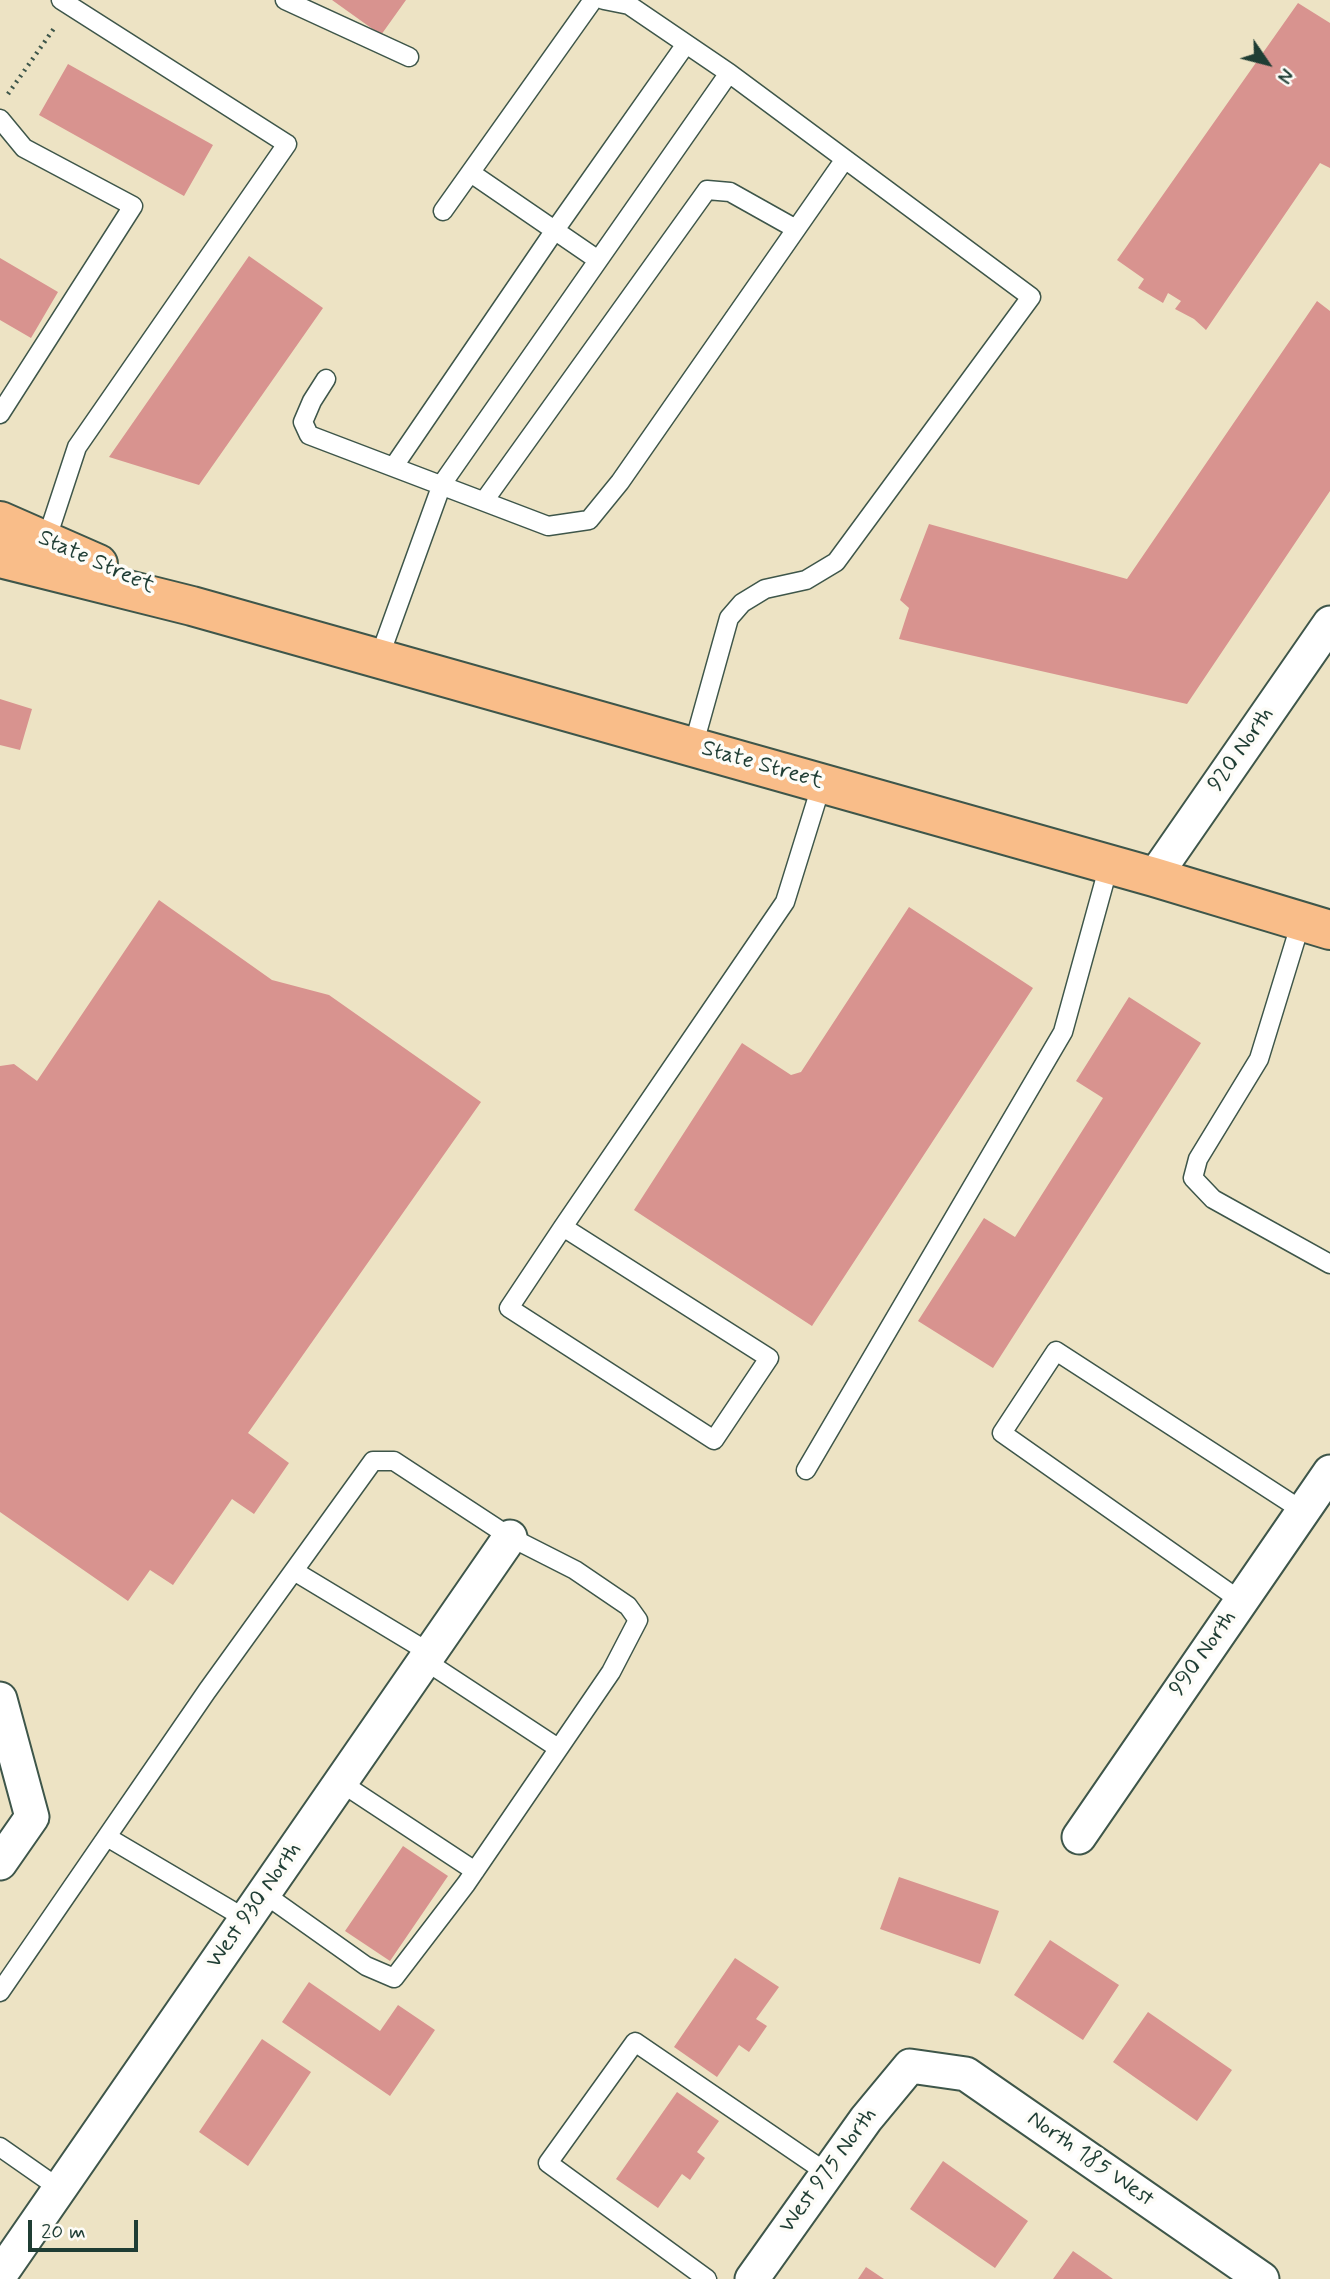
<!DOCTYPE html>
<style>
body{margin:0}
#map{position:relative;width:1330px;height:2279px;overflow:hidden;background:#ede3c4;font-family:Mynerve,sans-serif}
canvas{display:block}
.north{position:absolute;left:1232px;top:28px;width:70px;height:70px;-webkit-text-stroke:5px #fdfcf7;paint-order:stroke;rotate:125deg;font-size:19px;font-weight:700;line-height:28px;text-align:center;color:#1f3d34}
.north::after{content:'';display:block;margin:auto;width:24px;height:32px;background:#1f3d34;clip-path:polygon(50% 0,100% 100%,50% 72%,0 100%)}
.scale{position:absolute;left:28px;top:2220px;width:110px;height:32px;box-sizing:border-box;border:4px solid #1f3d34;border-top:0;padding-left:9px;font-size:21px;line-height:24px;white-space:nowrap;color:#1f3d34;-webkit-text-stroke:5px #fdfcf7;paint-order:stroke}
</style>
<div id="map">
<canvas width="1330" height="2279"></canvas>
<div class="north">N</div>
<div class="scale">20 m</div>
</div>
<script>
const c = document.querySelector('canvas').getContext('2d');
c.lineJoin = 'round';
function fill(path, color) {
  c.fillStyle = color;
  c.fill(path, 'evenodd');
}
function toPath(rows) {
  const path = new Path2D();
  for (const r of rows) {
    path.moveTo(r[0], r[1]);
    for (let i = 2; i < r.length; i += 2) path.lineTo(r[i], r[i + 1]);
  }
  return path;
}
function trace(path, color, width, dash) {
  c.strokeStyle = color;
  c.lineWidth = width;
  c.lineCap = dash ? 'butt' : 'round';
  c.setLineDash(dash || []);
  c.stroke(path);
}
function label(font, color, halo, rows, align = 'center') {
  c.font = font + ' Mynerve,sans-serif';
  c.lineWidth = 7;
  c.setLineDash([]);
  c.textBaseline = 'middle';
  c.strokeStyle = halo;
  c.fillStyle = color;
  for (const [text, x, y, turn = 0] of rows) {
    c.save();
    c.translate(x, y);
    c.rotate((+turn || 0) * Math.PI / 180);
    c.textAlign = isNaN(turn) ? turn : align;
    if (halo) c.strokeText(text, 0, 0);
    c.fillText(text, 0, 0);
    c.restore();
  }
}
const building = toPath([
 [332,0,406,0,381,35],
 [1298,3,1330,23,1330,168,1320,163,1206,330,1194,319,1175,309,1181,301,1168,293,1163,303,1138,288,1144,279,1117,260],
 [68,64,213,145,184,196,39,115],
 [249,256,323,308,199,485,109,457],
 [0,258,58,292,31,338,0,320],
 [1317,301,1330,311,1330,491,1187,704,899,639,909,608,900,600,929,524,1127,579],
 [0,699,32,709,20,750,0,745],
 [159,900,272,980,329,995,481,1102,248,1433,289,1463,254,1514,232,1499,173,1585,150,1570,128,1601,0,1512,0,1066,14,1064,37,1081],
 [909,907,1033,988,812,1326,634,1210,742,1043,791,1075,801,1072],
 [1129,997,1201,1043,993,1368,918,1321,984,1218,1015,1237,1103,1098,1076,1081],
 [403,1846,448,1876,390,1961,345,1931],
 [899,1877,999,1911,980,1964,880,1929],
 [1050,1940,1119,1985,1083,2040,1014,1995],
 [735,1958,779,1987,756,2019,767,2026,749,2052,739,2045,717,2077,674,2047],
 [309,1982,380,2031,398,2005,435,2030,390,2096,282,2022],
 [1148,2012,1232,2070,1197,2121,1113,2062],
 [262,2039,311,2072,248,2166,199,2132],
 [677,2092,719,2121,697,2152,705,2158,690,2180,682,2174,658,2208,616,2179],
 [943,2161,1028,2221,995,2268,910,2209],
 [1073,2251,1113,2279,1053,2279],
 [866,2267,884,2279,858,2279]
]);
const path = toPath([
 [8,94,55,27]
]);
const service = toPath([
 [285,0,409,57],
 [604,0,629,5,729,73],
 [0,119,24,148,133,206,0,414],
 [471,173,598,260],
 [443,211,593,0],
 [326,379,312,401,303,422,309,435,548,526,589,520,620,482,845,159],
 [394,466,555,230,686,44],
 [484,501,707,190,730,192,796,229],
 [46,541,77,447,287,144,61,0],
 [379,658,442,484,729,73,1031,297,836,562,806,580,765,589,742,603,729,618,693,747],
 [1301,922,1259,1059,1198,1159,1193,1178,1213,1199,1330,1264],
 [563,1227,769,1358,714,1440,509,1308,563,1227,785,902,822,783],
 [806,1470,1063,1032,1109,865],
 [294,1571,430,1653],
 [1241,1601,1002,1433,1056,1351,1303,1511],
 [424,1660,558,1748],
 [340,1782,475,1871],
 [107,1837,246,1919],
 [0,1992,207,1691,373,1461,394,1461,510,1537,575,1570,628,1606,638,1620,611,1672,466,1884,394,1978,366,1966,263,1893],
 [0,2147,60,2189],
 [707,2279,548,2163,635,2042,827,2173]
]);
const minor = toPath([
 [1154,877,1330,623],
 [0,1699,32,1817,0,1863],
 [1079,1837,1330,1472],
 [0,2275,510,1537],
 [752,2279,866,2119,910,2066,966,2074,1262,2279]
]);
const primary = toPath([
 [0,521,98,564],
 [0,558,192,606,1154,877,1330,930]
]);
const streetNames = [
 ["State Street",96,563,24],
 ["920 North",1242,750,-55],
 ["State Street",762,766,16],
 ["990 North",1204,1654,-55],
 ["West 930 North",255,1906,-55],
 ["North 185 West",1090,2160,35],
 ["West 975 North",829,2171,-54]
];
fill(building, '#d8938f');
trace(service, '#3e564a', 21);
trace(minor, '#3e564a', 37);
trace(primary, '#3e564a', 42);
trace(path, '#3e564a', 4.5, [2, 5]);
trace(service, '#fff', 18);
trace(minor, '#fff', 33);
trace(primary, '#f9bd89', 38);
label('23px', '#1f3d34', '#fdfcf7', streetNames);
</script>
